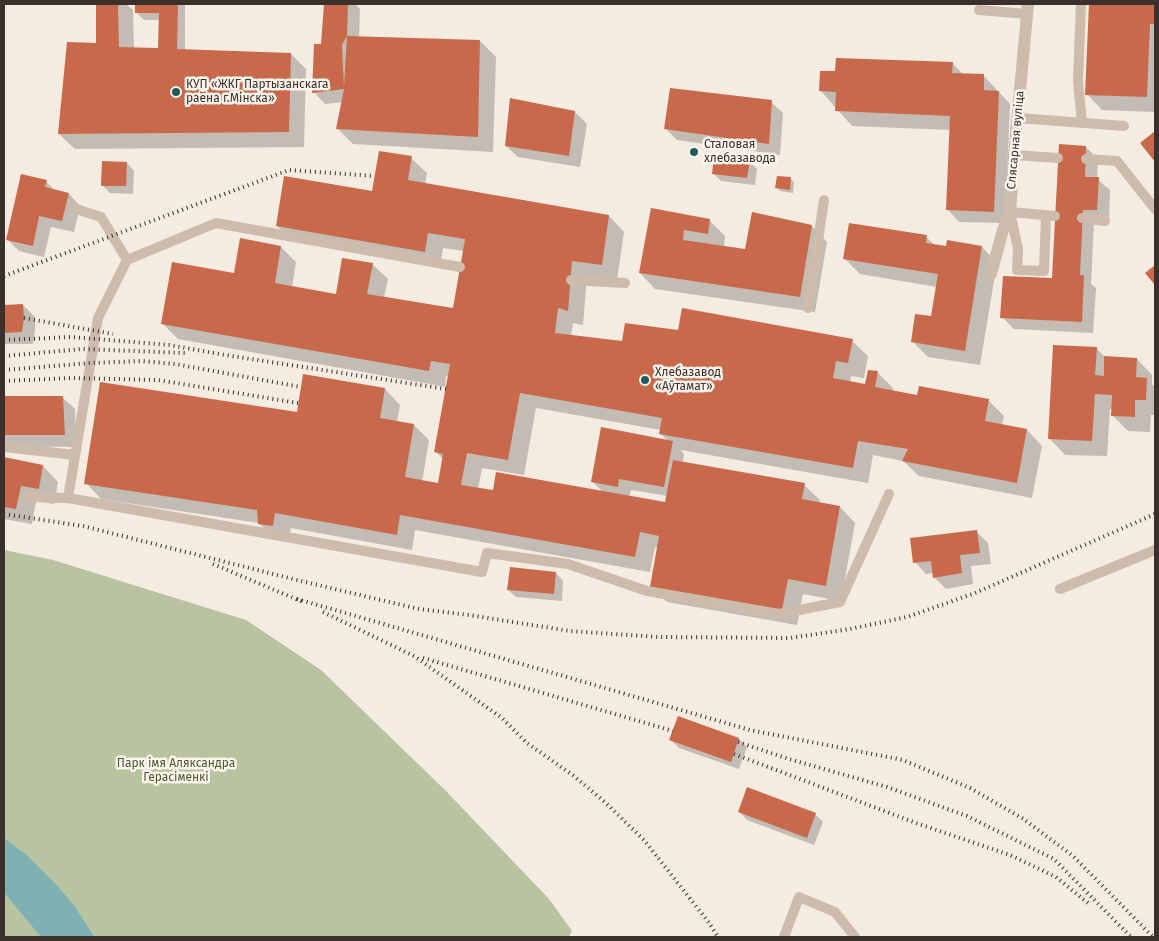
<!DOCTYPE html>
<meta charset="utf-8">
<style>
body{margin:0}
#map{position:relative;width:1159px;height:941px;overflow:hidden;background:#f4ebe1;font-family:"Fira Sans",sans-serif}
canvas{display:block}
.frame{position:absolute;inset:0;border:5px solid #3b302b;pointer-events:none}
</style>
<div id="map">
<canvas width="1159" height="941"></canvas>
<div class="frame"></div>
</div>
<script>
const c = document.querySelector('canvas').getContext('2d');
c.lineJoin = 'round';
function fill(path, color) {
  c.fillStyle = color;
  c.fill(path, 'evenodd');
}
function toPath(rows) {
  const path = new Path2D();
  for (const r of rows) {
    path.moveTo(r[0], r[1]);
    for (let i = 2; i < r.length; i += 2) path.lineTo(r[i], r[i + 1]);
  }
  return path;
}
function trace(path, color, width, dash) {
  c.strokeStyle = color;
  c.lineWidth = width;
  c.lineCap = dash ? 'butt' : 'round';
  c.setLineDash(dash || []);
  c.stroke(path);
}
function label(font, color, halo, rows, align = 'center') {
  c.font = font + ' "Fira Sans",sans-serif';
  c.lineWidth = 5;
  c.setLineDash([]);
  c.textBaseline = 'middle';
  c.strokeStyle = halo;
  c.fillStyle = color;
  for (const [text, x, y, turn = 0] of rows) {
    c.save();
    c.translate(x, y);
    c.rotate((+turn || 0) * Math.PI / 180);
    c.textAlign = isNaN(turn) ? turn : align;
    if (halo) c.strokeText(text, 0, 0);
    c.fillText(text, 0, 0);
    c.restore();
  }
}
const green = toPath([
 [4,550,53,560,246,620,321,670,446,791,549,899,572,931,569,937,95,937,74,905,58,886,27,855,4,838],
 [4,893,35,929,41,937,4,937]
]);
const water = toPath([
 [4,838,27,855,58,886,74,905,95,937,41,937,4,893]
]);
const shadow = toPath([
 [98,4,126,4,133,10,134,49,162,50,160,20,144,20,136,12,136,4,185,4,185,50,291,54,306,69,304,147,75,149,59,134,97,44],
 [325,4,355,4,360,9,359,38,480,41,496,57,493,152,353,144,338,129,343,102,325,104,314,92,323,45],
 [1090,4,1155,4,1155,112,1102,110,1087,94],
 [952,63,964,75,984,76,1010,104,1005,223,959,222,948,210,951,130,852,126,820,90,837,72],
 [511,99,575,112,587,124,580,167,518,157,506,146],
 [771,102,783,113,780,155,677,140,665,128],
 [1086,147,1098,159,1097,179,1110,190,1109,222,1094,221,1091,284,1096,288,1093,333,1014,329,1002,317,1053,280],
 [411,158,427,173,425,185,609,216,624,232,617,280,587,276,583,325,573,323,571,336,624,343,679,332,852,341,868,356,864,378,851,376,850,383,866,386,878,373,893,388,893,392,918,396,920,388,989,401,1004,416,1002,425,1027,430,1042,446,1032,498,919,476,903,461,873,455,868,483,681,450,684,454,683,463,804,485,820,500,819,503,840,507,855,523,841,601,803,594,797,625,667,602,651,586,658,548,655,547,650,572,415,530,412,550,291,528,288,541,275,539,259,523,101,499,86,483,298,413,385,389,400,405,397,422,414,425,429,440,422,482,439,485,444,460,436,452,447,387,178,339,163,324,235,275,281,247,296,262,292,287,337,295,372,264,388,279,384,298,454,310,464,251,443,248,440,266,293,241,277,226,373,193],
 [446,376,449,376,447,386,445,386],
 [536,408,661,430,661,434,668,441,592,481,604,493,494,492,478,489,482,468,524,475],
 [631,490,668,496,666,504,629,497],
 [749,161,757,169,755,185,721,181,713,173],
 [127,163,134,171,133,194,110,193,102,185],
 [791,179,794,182,793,193,780,191,776,187],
 [46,181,55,191,69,194,80,206,74,232,51,227,44,257,19,251,7,239],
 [652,210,709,220,725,236,724,247,746,250,812,226,827,242,815,312,655,289,640,273],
 [926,237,936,246,948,248,982,247,997,263,980,365,928,357,912,341,932,318,937,287,860,274,844,258],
 [23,305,35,317,35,331,33,344,4,344,4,306],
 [1096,348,1106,358,1137,359,1152,375,1152,384,1155,388,1155,415,1151,415,1150,432,1128,431,1112,415,1112,409,1110,409,1107,456,1065,455,1050,439],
 [4,398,63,398,75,409,76,447,4,446],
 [4,459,43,466,58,482,54,504,36,501,32,524,4,519],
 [976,531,988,543,991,564,971,566,973,584,946,589,934,577,934,573,926,574,915,562],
 [556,573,563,581,562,601,516,597,508,590],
 [679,718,739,739,747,747,739,769,679,748,671,740],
 [740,812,815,814,823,822,814,845,747,820]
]);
const building = toPath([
 [96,4,118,4,119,47,158,48,159,13,135,13,135,4,178,4,177,49,291,53,289,132,58,134,67,42,96,43],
 [324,4,348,4,347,36,480,40,478,137,336,129,344,89,312,93,314,44,321,44],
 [347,36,344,87,342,45],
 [1089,4,1155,4,1155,24,1150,24,1147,97,1085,95],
 [836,58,953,62,952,73,984,74,984,90,999,91,994,212,946,210,950,116,835,111,836,92,819,91,820,71,835,71],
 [670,88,772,100,769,144,664,129],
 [510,98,575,111,569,156,505,146],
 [1155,131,1155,162,1140,143],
 [1059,144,1086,146,1085,177,1099,177,1097,210,1083,210,1080,275,1084,275,1082,322,1000,318,1003,276,1052,278],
 [379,151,412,156,408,180,609,215,602,265,572,261,568,311,558,308,555,333,622,341,625,323,678,330,682,308,853,339,848,363,836,361,833,378,865,384,868,370,878,371,875,387,917,395,919,386,989,399,985,421,1027,429,1017,483,902,461,908,449,858,441,853,468,659,434,662,418,520,393,508,460,467,453,461,485,493,490,496,472,665,502,673,460,805,483,802,499,840,506,826,586,788,579,782,610,650,587,659,536,640,532,635,557,400,515,397,535,275,513,273,526,258,524,257,510,84,484,100,382,297,412,303,374,385,388,380,418,414,424,405,477,438,483,443,454,434,452,450,364,431,361,429,371,161,324,172,262,234,273,240,238,281,246,275,283,336,294,342,258,373,263,367,294,453,308,465,239,428,233,425,252,276,226,284,176,372,191],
 [714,156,750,160,747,178,712,174],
 [102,161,127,162,126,186,101,186],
 [21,174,47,180,45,187,69,193,62,221,39,216,33,246,6,240],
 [777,176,791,177,790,190,775,188],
 [651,208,710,219,708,234,684,230,683,240,745,249,752,212,812,225,800,297,639,273],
 [849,223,927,235,926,243,946,246,947,240,982,246,965,351,911,342,915,314,931,316,938,274,843,259],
 [1155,265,1155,285,1145,273],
 [23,304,24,318,22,332,4,333,4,305],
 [1053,345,1097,347,1095,375,1104,376,1104,356,1137,358,1136,377,1147,378,1146,400,1135,400,1135,417,1111,416,1112,395,1095,394,1092,441,1048,439],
 [4,396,63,396,65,435,4,435],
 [601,427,673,441,664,487,619,479,618,487,591,482],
 [4,457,43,465,39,489,21,486,16,509,4,507],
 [977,530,980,553,960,555,962,573,933,578,931,561,913,563,910,538],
 [510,567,556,572,554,594,507,590],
 [678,716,739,738,731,762,669,740],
 [747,787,816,813,807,838,738,812]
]);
const service = toPath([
 [1081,4,1078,81,1082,123],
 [979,10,1027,14],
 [1018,118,1124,126],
 [1014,155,1058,158],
 [1086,159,1117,161,1155,209],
 [76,209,101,217,127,260,98,318,68,498,482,572,487,553,568,564,647,591,779,614,840,602,889,494],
 [1046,216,1044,271,1017,270,1018,249,1010,212,1055,216],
 [1082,218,1105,221],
 [127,260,216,223,460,267],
 [571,280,625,283],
 [808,308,824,200],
 [4,447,75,455],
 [27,497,68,498],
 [1060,589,1155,550],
 [784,937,799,897,835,912,855,937]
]);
const minor = toPath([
 [991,274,1003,230,1010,212,1014,155,1028,4]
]);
const rail = toPath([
 [4,276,289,170,374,176],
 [24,318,113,334],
 [4,340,72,337,169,345,225,355,446,389],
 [4,356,82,349,186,353],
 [4,370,90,363,142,361,175,364,301,387],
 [4,381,72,378,158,380,298,403],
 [4,514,83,526,301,581,419,609,469,615,570,631,658,637,790,638,850,629,907,617,975,593,1155,514],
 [213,564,303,602],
 [297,599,750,730,903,760,970,788,1022,818,1073,856,1153,937],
 [323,612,414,656,502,718,527,743,574,776,606,803,644,840,710,924,718,937],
 [423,658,673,731],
 [738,742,789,759,887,787,967,816,1054,859,1131,937],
 [734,754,916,823,1010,855,1056,877,1089,904]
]);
const markers = [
 [176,92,5,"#1f5a5e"],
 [694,152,5,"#1f5a5e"],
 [645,380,5,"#1f5a5e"]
];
const poiNames = [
 ["КУП «ЖКГ Партызанскага",186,85],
 ["раёна г.Мінска»",186,99],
 ["Сталовая",704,145],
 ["хлебазавода",704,159],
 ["Хлебазавод",655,373],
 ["«Аўтамат»",655,387]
];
const streetNames = [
 ["Слясарная вуліца",1016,140,-85]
];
const parkNames = [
 ["Парк імя Аляксандра",176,764],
 ["Герасіменкі",176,778]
];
fill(green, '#b8c4a0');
fill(water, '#7fb0b2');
fill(shadow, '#0003');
fill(building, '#c8694b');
trace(service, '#cdbbac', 10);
trace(minor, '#cdbbac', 12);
trace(rail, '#3b302b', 4, [1, 4]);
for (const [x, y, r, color] of markers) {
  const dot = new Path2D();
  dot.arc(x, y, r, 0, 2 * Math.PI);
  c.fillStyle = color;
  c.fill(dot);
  trace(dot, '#fbf5ee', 2);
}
label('12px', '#3b302b', '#fbf5ee', poiNames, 'left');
label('12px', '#3b302b', '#fbf5ee', streetNames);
label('12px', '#4a5a2e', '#fbf5ee', parkNames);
</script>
